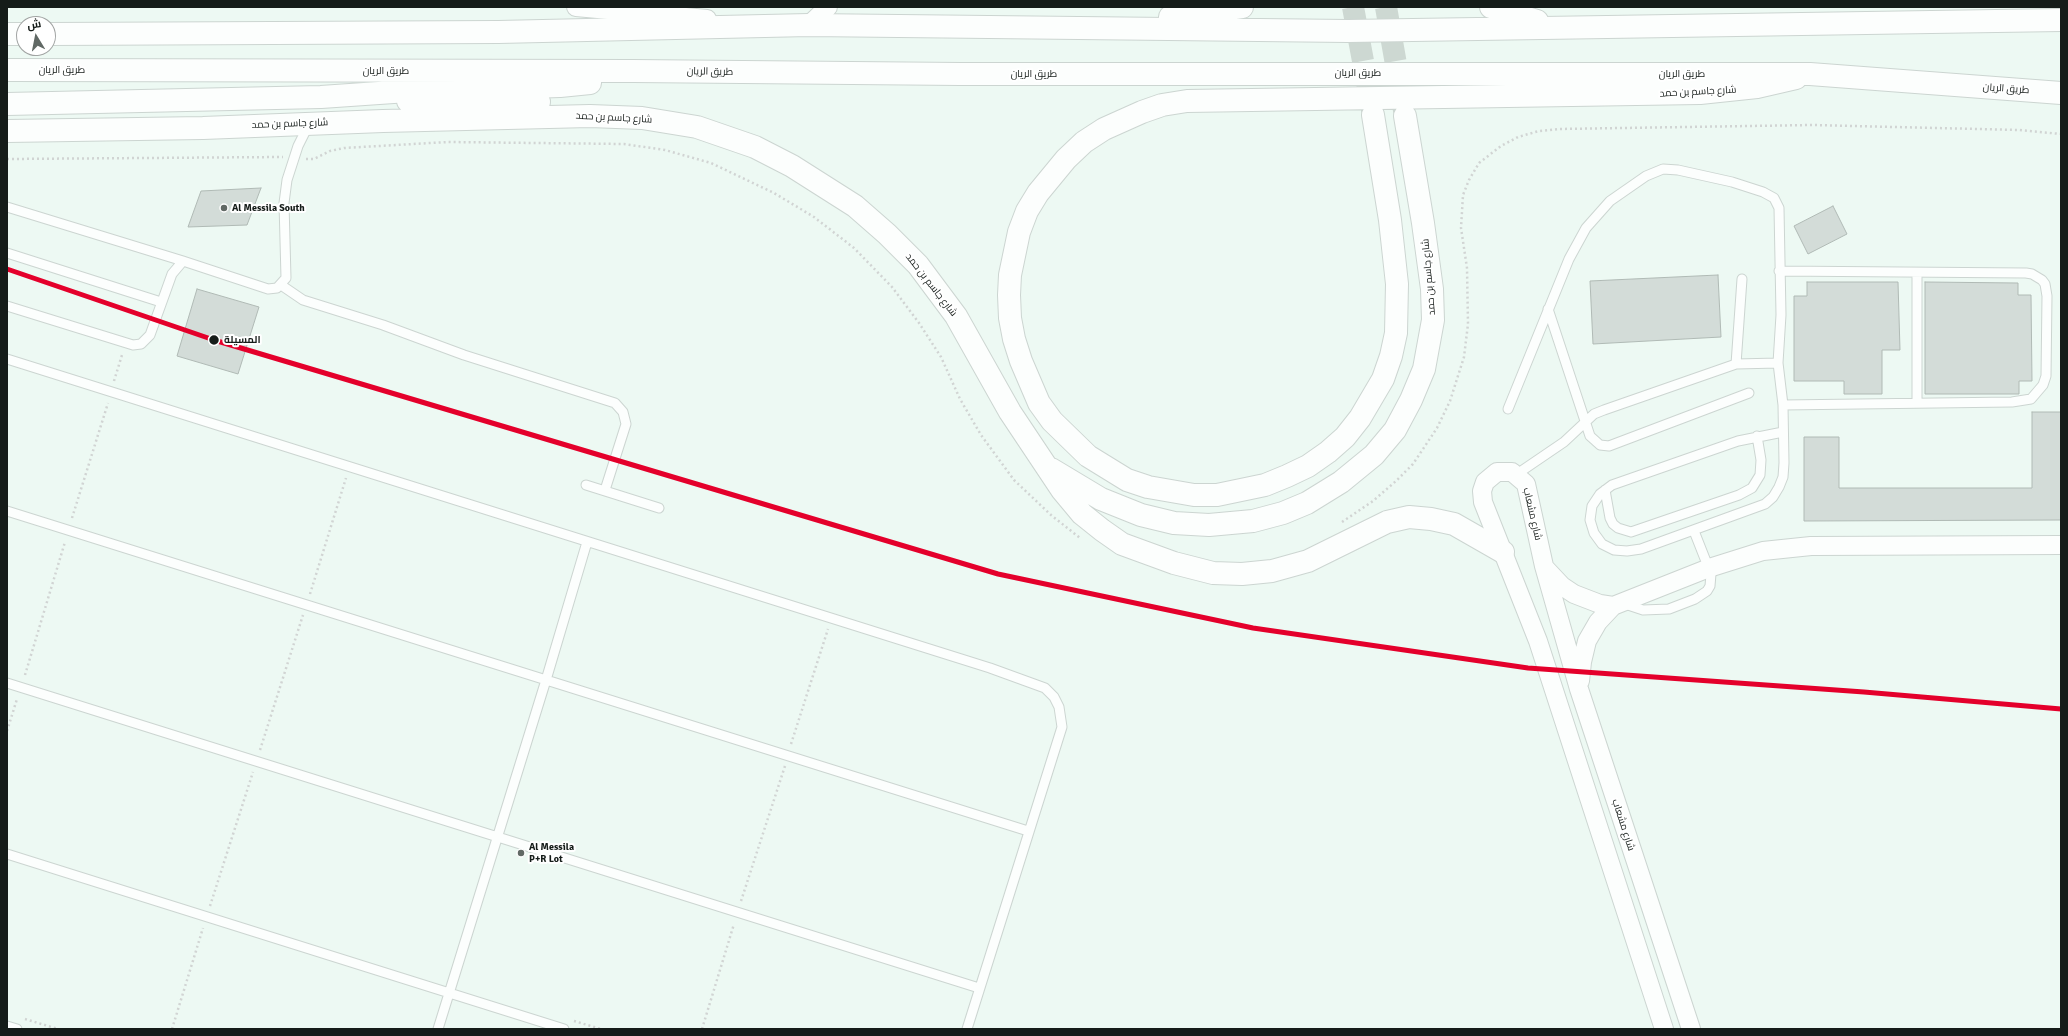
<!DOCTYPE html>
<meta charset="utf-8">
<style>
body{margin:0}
#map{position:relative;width:2068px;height:1036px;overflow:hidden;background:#edf9f3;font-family:Signika,Cairo,sans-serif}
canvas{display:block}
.frame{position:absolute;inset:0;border:8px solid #151c19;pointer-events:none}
.north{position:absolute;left:16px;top:16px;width:40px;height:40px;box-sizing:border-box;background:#fff;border:1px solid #a1a4a3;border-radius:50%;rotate:350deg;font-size:11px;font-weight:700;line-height:16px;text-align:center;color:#151c19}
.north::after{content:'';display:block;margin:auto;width:14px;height:18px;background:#616965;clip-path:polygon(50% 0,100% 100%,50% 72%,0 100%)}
</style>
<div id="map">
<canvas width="2068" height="1036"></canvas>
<div class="frame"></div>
<div class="north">ش</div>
</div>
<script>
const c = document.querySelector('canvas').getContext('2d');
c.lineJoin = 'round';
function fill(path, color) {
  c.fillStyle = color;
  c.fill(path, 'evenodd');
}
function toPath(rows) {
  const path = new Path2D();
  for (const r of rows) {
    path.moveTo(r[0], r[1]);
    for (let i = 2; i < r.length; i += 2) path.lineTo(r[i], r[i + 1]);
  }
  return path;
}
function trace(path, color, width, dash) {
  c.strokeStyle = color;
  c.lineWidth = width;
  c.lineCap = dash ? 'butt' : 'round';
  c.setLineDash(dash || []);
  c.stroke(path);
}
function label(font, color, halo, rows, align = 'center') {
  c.font = font + ' Signika,Cairo,sans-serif';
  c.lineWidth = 4;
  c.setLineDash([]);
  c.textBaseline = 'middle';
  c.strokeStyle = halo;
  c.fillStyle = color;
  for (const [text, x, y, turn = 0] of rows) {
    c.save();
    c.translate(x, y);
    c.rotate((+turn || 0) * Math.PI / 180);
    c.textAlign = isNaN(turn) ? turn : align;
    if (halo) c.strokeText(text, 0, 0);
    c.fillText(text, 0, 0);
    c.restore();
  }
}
const building = toPath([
 [261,188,247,225,188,227,201,191,261,188],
 [1833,206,1847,234,1808,254,1794,226,1833,206],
 [1718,275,1721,337,1593,344,1590,281,1718,275],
 [1807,282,1898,282,1900,350,1882,350,1882,394,1844,394,1844,381,1794,381,1794,296,1807,296,1807,282],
 [1925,282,2018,283,2018,295,2031,295,2032,381,2019,381,2019,394,1925,394,1925,282],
 [197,289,259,307,238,374,177,356,197,289],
 [2032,412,2061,412,2061,520,1804,521,1804,437,1839,437,1839,488,2032,488,2032,412]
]);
const primaryTunnel = toPath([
 [1353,7,1373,115],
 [1386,7,1405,116]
]);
const path = toPath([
 [7,159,283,157],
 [306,159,314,159,330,151,344,148,448,142,624,144,665,150,711,163,774,193,814,217,854,248,892,287,919,323,941,357,960,399,981,435,1014,480,1051,515,1080,538],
 [114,381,122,355],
 [72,518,108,403],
 [1342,522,1373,501,1396,481,1413,464,1437,428,1450,401,1464,357,1468,324,1467,268,1461,228,1463,195,1469,180,1479,163,1501,146,1518,137,1539,131,1559,129,1812,125,2019,130,2061,134],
 [310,594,346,478],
 [25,675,65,542],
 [7,731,17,699],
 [791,744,828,629],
 [260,750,303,615],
 [741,901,785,766],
 [210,906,253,772],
 [25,1019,58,1029],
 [574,1021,601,1029],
 [172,1029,203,928],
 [702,1029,734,924]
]);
const lane = toPath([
 [7,207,183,261,268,289,277,288,286,278,284,203,287,180,298,146,309,124],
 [7,253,161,302],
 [1779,271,2026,273,2032,274,2042,280,2045,284,2047,296,2046,376,2043,385,2031,399,2012,402,1783,405],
 [1917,273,1917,403],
 [281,285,303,300,383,325,464,355,615,403,623,412,626,424,605,490],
 [7,306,133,345,141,344,150,335,172,274,183,261],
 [1548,309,1590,436,1600,445,1609,446,1749,393],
 [7,359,990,668,1045,688,1054,697,1059,707,1062,727,967,1029],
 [1736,364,1742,279],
 [1508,409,1569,259,1586,228,1610,201,1646,176,1663,169,1678,170,1732,182,1763,192,1774,198,1779,208,1781,315,1778,363,1783,405,1784,463,1783,477,1779,487,1773,497,1765,504,1641,549,1627,551,1614,550,1602,544,1594,533,1590,520,1592,506,1600,494,1612,485,1738,441,1783,432],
 [1517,474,1564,442,1594,414,1604,410,1736,364,1778,363],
 [586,485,659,508],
 [1605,490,1610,518,1613,524,1618,528,1631,532,1739,495,1752,488,1760,475,1761,460,1757,436],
 [7,511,1028,831],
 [1622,603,1643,610,1669,609,1695,599,1707,591,1710,586,1711,574,1694,531],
 [7,683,979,988],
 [7,854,564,1029],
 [7,1026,17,1029],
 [438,1029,546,680,587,542]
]);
const street = toPath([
 [576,7,707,19],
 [809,25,828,7],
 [1546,569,1562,586,1574,594,1600,604,1613,606],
 [1580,681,1582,662,1587,641,1598,622,1613,606,1709,568,1763,551,1811,546,2061,545],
 [1664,1029,1538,641,1483,502,1482,491,1485,482,1497,472,1512,472,1526,484,1544,566,1579,689,1691,1029]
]);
const primary = toPath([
 [408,101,539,102],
 [1373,115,1390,220,1397,284,1396,333,1391,356,1383,379,1360,418,1345,437,1328,452,1308,466,1287,476,1265,485,1217,495,1194,495,1148,487,1127,480,1088,456,1052,421,1039,403,1021,361,1014,339,1010,318,1009,295,1010,275,1019,232,1027,211,1038,193,1066,159,1084,142,1104,129,1142,112,1162,105,1187,101,1700,93,1757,87,1796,78],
 [7,131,203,128,383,121,590,116,642,118,697,127,755,147,792,166,855,206,887,234,918,265,956,316,1010,412,1062,490,1082,514,1102,530,1122,544,1174,563,1213,573,1242,574,1272,571,1308,561,1387,522,1409,517,1431,519,1454,524,1503,552],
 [1051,469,1101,499,1141,515,1174,523,1209,525,1253,521,1283,513,1307,503,1341,482,1374,455,1395,430,1411,400,1424,369,1433,320,1432,289,1423,223,1405,116]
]);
const highway = toPath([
 [1491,7,1537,21],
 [1170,17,1242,7],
 [7,34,24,34],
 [48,34,498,32,809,25,1348,31,2061,20],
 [7,70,633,71,961,74,1810,74,2061,93],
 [7,104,321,97,408,91,560,86,590,83]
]);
const metro1 = toPath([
 [7,269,214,340,998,574,1253,628,1528,668,1864,692,2061,709]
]);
const markers = [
 [224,208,4,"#616965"],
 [214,340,5.5,"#151c19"],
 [521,853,4,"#616965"]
];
const streetNames = [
 ["طريق الريان",62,70],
 ["طريق الريان",386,71],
 ["طريق الريان",710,72,1],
 ["طريق الريان",1358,73],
 ["طريق الريان",1034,74],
 ["طريق الريان",1682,74],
 ["طريق الريان",2006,89,4],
 ["شارع جاسم بن حمد",1698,92,-3],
 ["شارع جاسم بن حمد",614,118,3],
 ["شارع جاسم بن حمد",290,124,-2],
 ["شارع جاسم بن حمد",1429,277,-95],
 ["شارع جاسم بن حمد",931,285,52],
 ["شارع مشعاب",1532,514,77],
 ["شارع مشعاب",1623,825,72]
];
const poiNames = [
 ["Al Messila South",232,208],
 ["Al Messila",529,847],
 ["P+R Lot",529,859]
];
const stopNames = [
 ["المسيلة",224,340]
];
fill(building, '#d3dcd8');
trace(building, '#b0bab5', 1);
trace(primaryTunnel, '#cdd8d2', 22, [22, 11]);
trace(lane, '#ccd5d1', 11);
trace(street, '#ccd5d1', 20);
trace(primary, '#ccd5d1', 24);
trace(highway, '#ccd5d1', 24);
trace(path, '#d1d4d3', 2.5, [2, 3]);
trace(lane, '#fcfefd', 9);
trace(street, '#fcfefd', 18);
trace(primary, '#fcfefd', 22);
trace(highway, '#fcfefd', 22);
trace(metro1, '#e4002b', 5);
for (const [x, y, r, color] of markers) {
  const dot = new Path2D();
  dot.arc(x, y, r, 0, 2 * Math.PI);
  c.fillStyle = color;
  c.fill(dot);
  trace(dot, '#fff', 1.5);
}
label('10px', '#151c19', '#fff', streetNames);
label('bold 10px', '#151c19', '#fff', poiNames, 'left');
label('bold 10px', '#151c19', '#fff', stopNames, 'left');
</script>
